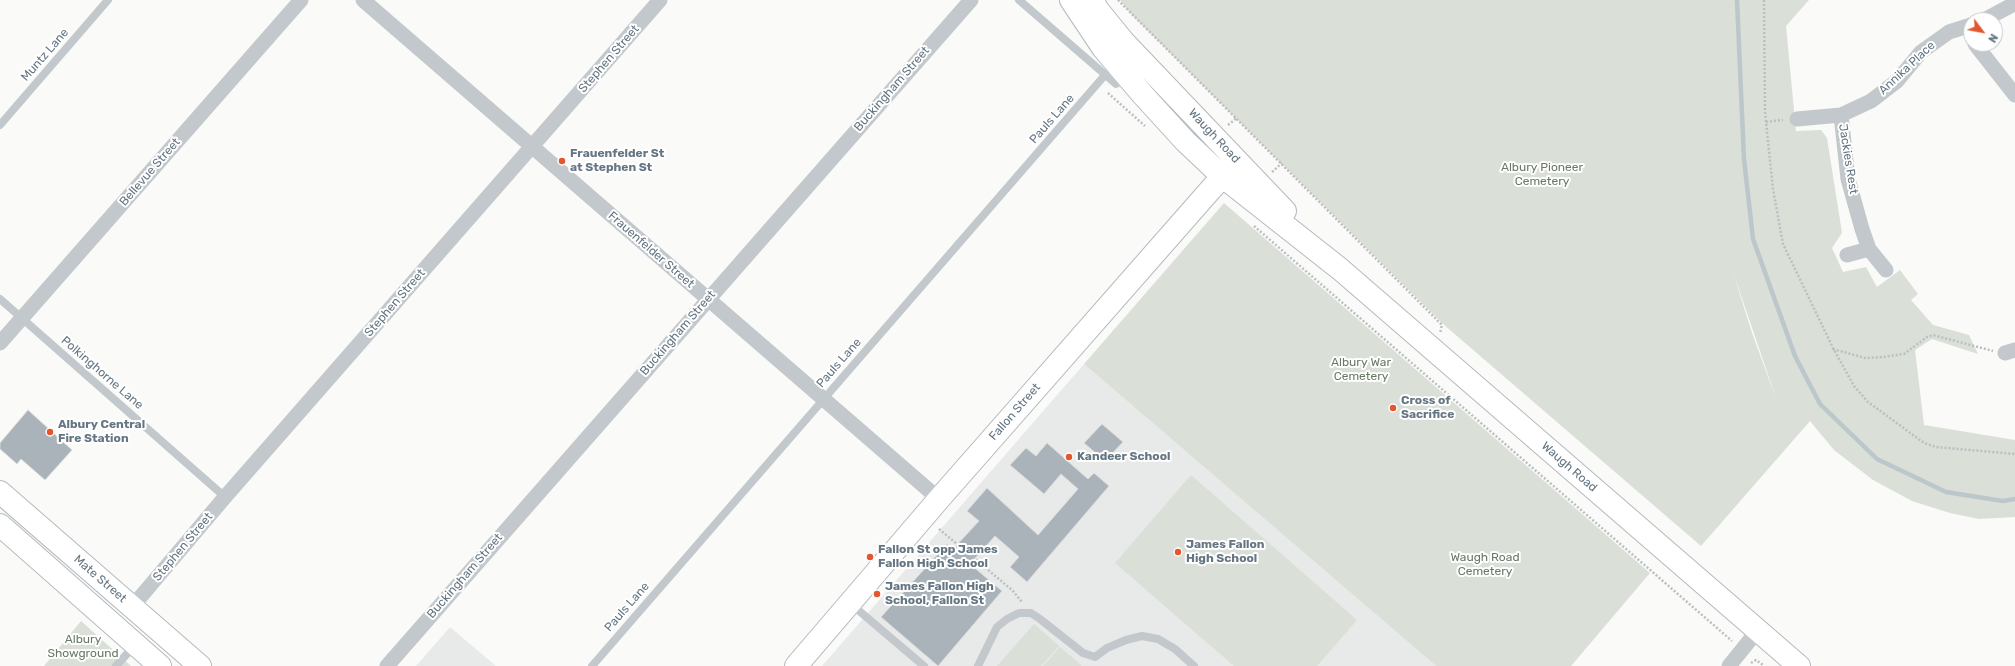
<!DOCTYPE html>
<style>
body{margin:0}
#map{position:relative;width:2015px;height:666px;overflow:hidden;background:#fafaf8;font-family:Rubik,sans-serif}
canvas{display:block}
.north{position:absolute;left:1963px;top:12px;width:40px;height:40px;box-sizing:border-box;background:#fff;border:1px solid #c1c8cd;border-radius:50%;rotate:122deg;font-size:11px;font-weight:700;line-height:16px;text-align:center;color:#657683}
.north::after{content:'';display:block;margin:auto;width:14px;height:18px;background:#e4572e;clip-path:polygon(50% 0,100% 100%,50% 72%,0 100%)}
</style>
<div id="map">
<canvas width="2015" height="666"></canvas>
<div class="north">N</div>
</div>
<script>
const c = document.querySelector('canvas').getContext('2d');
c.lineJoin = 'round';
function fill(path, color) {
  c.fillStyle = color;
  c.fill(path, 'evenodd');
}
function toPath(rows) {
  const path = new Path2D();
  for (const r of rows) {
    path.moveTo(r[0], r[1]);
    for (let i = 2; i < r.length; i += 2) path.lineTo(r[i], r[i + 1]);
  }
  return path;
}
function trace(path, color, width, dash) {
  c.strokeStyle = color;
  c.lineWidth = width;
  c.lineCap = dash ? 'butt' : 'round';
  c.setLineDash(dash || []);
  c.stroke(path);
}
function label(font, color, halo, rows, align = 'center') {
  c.font = font + ' Rubik,sans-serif';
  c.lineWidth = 4;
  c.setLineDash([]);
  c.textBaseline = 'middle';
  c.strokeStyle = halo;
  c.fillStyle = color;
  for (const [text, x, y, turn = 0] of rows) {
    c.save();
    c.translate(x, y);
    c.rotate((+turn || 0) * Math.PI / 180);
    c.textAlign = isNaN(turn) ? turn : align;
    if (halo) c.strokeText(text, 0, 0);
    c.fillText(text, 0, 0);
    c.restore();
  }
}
const built = toPath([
 [1084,364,1436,666,822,666],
 [450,627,496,666,416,666]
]);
const green = toPath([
 [1120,0,1809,0,1786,26,1796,131,1821,130,1827,138,1842,233,1832,248,1843,272,1866,267,1877,287,1900,270,1918,294,1911,300,1933,325,1969,335,1978,354,1932,339,1915,350,1924,425,2015,440,2015,517,1979,519,1950,513,1912,501,1873,480,1834,450,1810,421,1701,546,1443,324,1131,14],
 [1733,272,1777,401,1752,333],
 [1224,203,1650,573,1571,666,1436,666,1084,364],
 [1191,475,1357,620,1317,666,1234,666,1115,563],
 [81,621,131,666,44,666],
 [1034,624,1059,646,1041,666,997,666],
 [1060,647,1082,666,1043,666]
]);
const stream = toPath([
 [1737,0,1744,159,1753,239,1795,356,1820,404,1877,459,1946,492,2003,501,2015,499]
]);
const building = toPath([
 [28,410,72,450,45,480,21,459,17,464,0,449,0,443,28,410],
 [1102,424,1123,442,1105,461,1084,443,1102,424],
 [1047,443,1088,479,1094,473,1109,486,1027,582,1010,567,1019,557,995,536,970,564,1002,591,938,666,881,617,947,544,953,549,979,521,967,511,987,488,1038,535,1078,489,1061,474,1044,494,1010,465,1026,448,1036,456,1047,443]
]);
const path = toPath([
 [1118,0,1442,325,1440,333],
 [1764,0,1765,112,1773,189,1783,244,1833,348,1854,386,1868,402,1924,443,1936,447,2015,454],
 [1108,93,1145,126],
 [1766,122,1783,120],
 [1228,125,1237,118],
 [1272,172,1282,163],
 [1254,226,1732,641],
 [1833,349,1865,358,1883,357,1904,354,1927,337,1933,335,1993,351],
 [939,529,1012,590,1022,602],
 [1751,663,1756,660,1763,665]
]);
const lane = toPath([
 [1019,0,1116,84,1128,78],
 [0,125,108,0],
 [0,299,225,497],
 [851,604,924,666],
 [116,666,135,645],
 [592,666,1105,75],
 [978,666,997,627,1007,619,1019,613,1031,613,1040,619,1083,653,1095,657,1107,648,1126,640,1142,636,1158,639,1175,649,1194,666]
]);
const street = toPath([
 [363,0,939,499],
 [1984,20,2012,5,2015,1],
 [1975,44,2015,95],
 [1841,115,1848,179,1862,229,1869,249,1886,270],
 [1797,119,1841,115,1871,101,1897,81,1921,52,1949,32,1971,25],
 [1847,255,1869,249],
 [0,343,301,0],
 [2005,353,2015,350],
 [132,607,225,497,660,0],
 [387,666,971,0],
 [1729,666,1758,630]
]);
const secondary = toPath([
 [1071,0,1103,48,1143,95,1185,141,1222,176,1340,269,1799,666],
 [1093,0,1097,9,1123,41,1285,211],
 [0,492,200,666],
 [0,525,160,666],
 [796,666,939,499,1212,188,1237,161]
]);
const markers = [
 [562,161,4,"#e4572e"],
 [1393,408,4,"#e4572e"],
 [50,432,4,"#e4572e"],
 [1069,457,4,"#e4572e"],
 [1178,552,4,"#e4572e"],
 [870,557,4,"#e4572e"],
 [877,594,4,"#e4572e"]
];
const streetNames = [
 ["Muntz Lane",45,55,-49],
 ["Stephen Street",609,59,-49],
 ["Annika Place",1907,68,-43],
 ["Buckingham Street",892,89,-49],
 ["Pauls Lane",1052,119,-49],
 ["Waugh Road",1214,136,47],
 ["Jackies Rest",1848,159,81],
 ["Bellevue Street",150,172,-49],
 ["Frauenfelder Street",651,250,41],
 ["Stephen Street",395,303,-49],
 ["Buckingham Street",678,333,-49],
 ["Pauls Lane",839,363,-49],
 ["Polkinghorne Lane",102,373,41],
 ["Fallon Street",1015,412,-49],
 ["Waugh Road",1569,467,41],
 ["Stephen Street",183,547,-50],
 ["Buckingham Street",465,576,-49],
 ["Mate Street",100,579,41],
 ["Pauls Lane",627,607,-49]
];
const poiNames = [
 ["Frauenfelder St",570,154],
 ["at Stephen St",570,168],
 ["Cross of",1401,401],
 ["Sacrifice",1401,415],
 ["Albury Central",58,425],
 ["Fire Station",58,439],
 ["Kandeer School",1077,457],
 ["James Fallon",1186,545],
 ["High School",1186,559],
 ["Fallon St opp James",878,550],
 ["Fallon High School",878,564],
 ["James Fallon High",885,587],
 ["School, Fallon St",885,601]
];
const parkNames = [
 ["Albury Pioneer",1542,168],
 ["Cemetery",1542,182],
 ["Albury War",1361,363],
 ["Cemetery",1361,377],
 ["Waugh Road",1485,558],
 ["Cemetery",1485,572],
 ["Albury",83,640],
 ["Showground",83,654]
];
fill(built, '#e8e9e9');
fill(green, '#dadfd7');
trace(stream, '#bbc7cb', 4.5);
fill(building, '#aab3b9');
trace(building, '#dcdcda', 1);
trace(secondary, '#b3babf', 24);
trace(path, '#bbbfc2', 2.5, [2, 2]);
trace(lane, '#c3c8cc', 8);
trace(street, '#c3c8cc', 15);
trace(secondary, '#fff', 22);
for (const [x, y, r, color] of markers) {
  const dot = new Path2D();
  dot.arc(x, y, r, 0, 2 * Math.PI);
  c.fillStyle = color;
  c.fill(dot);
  trace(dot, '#fff', 1.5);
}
label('12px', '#657683', '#fff', streetNames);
label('bold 12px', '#657683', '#fff', poiNames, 'left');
label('12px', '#687a64', '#fff', parkNames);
</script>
